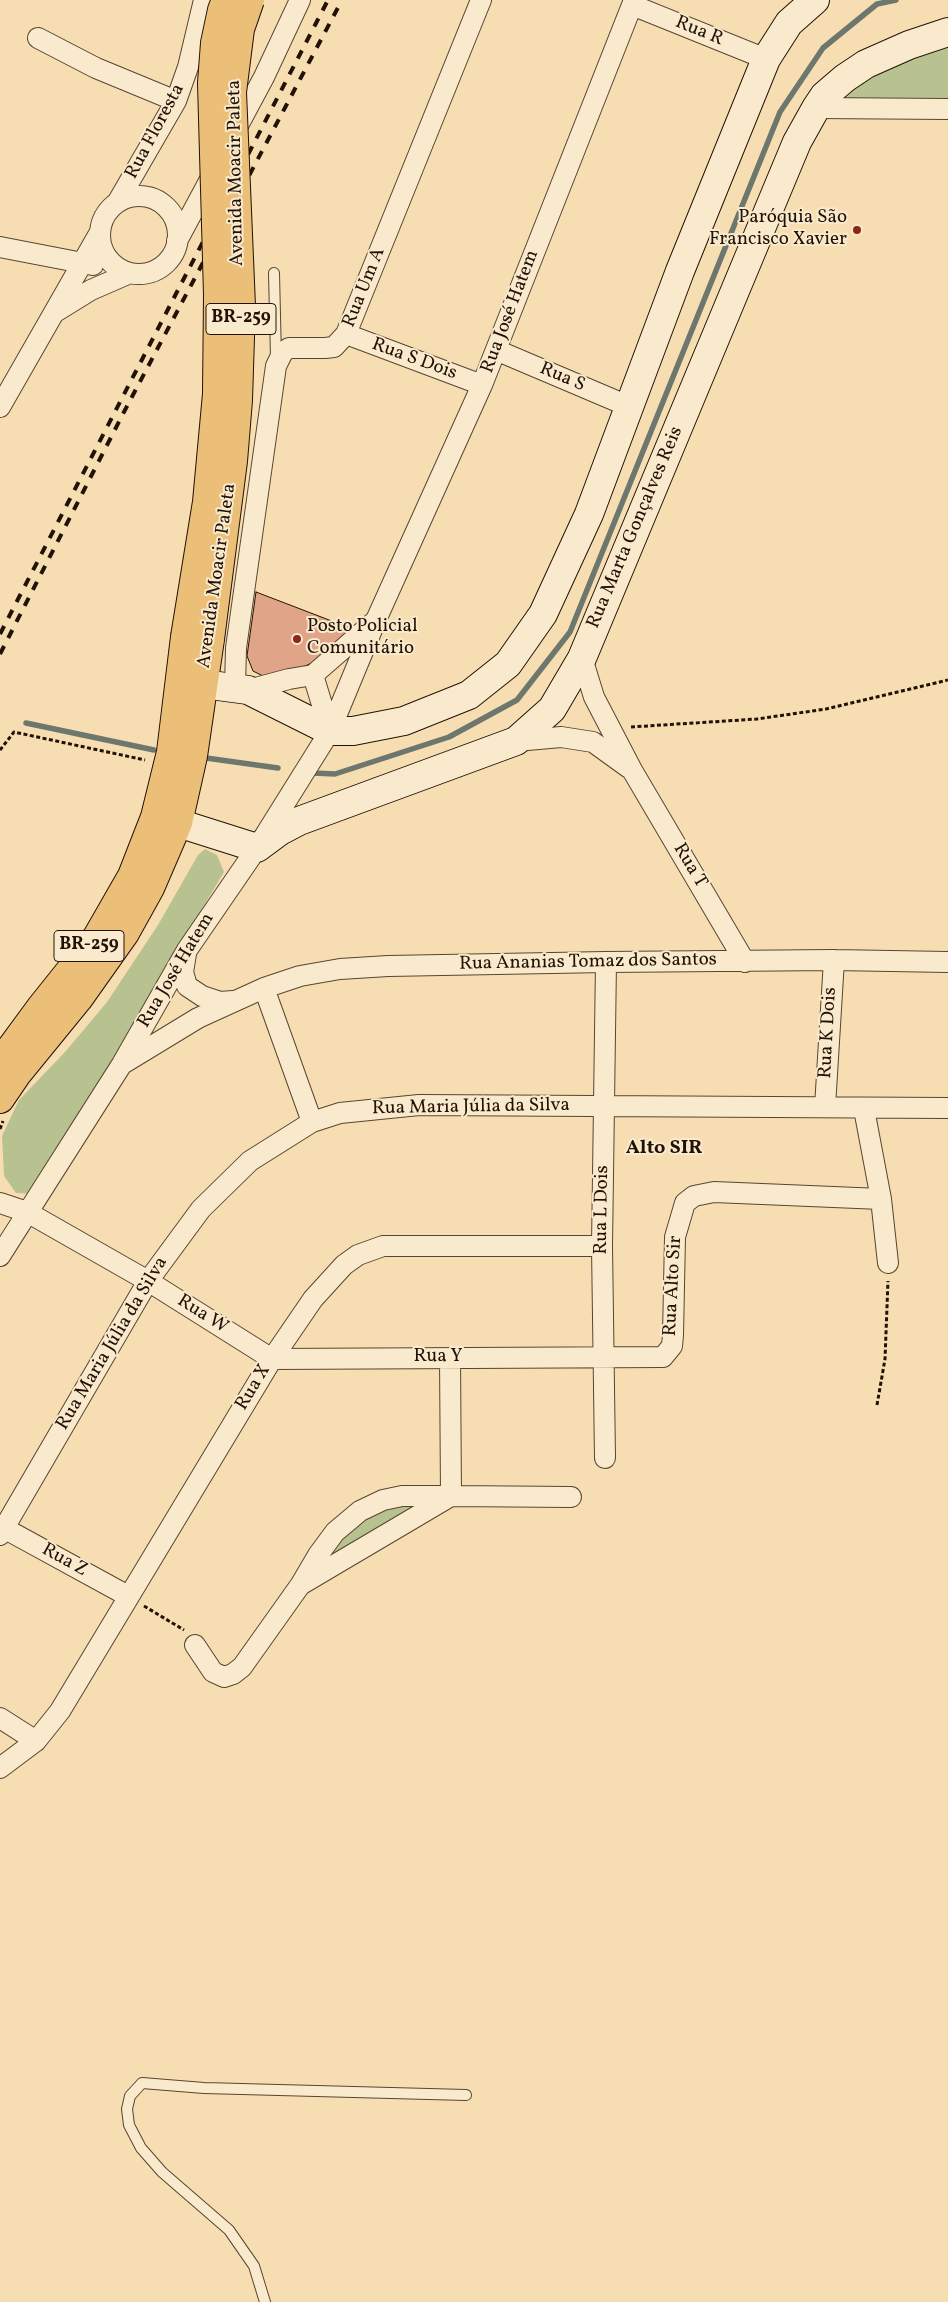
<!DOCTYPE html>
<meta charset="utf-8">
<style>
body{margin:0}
canvas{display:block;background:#f7deb2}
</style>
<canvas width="948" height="2302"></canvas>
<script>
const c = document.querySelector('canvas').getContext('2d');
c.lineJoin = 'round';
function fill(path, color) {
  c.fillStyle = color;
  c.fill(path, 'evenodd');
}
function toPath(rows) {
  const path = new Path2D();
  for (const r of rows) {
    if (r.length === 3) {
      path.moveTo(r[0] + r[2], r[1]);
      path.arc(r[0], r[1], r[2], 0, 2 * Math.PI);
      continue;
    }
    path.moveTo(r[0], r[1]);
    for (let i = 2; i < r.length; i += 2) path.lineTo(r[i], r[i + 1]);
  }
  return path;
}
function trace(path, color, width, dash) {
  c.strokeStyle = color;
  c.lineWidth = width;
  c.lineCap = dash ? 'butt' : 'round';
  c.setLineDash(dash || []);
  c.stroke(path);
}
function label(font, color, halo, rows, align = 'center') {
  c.font = font + ' Vollkorn,serif';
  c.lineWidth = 4;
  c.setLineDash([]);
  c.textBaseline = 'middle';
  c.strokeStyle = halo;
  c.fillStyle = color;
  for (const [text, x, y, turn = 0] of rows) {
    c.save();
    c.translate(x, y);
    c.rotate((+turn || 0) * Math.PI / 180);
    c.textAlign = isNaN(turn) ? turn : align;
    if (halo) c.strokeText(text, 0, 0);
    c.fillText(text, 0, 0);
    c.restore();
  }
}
const green = toPath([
 [948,47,948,99,845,99,869,75],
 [205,849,217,855,224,872,32,1194,16,1193,4,1176,2,1136,19,1100,65,1052,107,1002,158,925,198,855],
 [436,1499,317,1563,361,1514]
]);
const stream = toPath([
 [26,723,154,750],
 [206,758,278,768],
 [313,773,335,774,449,737,517,700,570,632,780,112,823,48,877,4,896,0]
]);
const building = toPath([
 [256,592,350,628,340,650,292,672,267,678,253,671,247,656,256,592]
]);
const path = toPath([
 [631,727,757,719,826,709,948,680],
 [0,750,14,732,145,760],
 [0,1129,3,1121],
 [877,1405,885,1359,888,1281],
 [144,1606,184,1630]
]);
const lane = toPath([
 [274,273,276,358],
 [265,2302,254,2266,229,2230,162,2172,141,2148,129,2125,127,2109,130,2096,142,2083,204,2088,466,2095]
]);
const street = toPath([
 [632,5,766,59],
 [38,38,96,68,176,101],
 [816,108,948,109],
 [234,133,264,77,300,0],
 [139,235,39],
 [117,203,176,101,188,67,204,0],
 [177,241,214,172],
 [0,247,93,265],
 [57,311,91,290,130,273],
 [346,334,482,385],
 [496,350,628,406],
 [0,407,100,232],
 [582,658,594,697,632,770,745,962],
 [313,675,330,731],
 [235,688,236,648,276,366,283,352,289,348,325,348,334,347,346,334,481,0],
 [248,690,289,679,313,675,375,621],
 [516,741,561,737,593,742,629,768],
 [186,954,183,972,187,986,202,996,220,1002,233,1001],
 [264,988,312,1122],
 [124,1063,198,1018,264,988,300,976,340,969,388,966,606,962,834,960,948,962],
 [825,1107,834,960],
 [864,1109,881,1199,888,1263],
 [0,1203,27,1212,148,1281,272,1359],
 [0,1256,122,1064,187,950,257,848,330,731,376,620,482,385,634,0],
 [272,1359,663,1357,672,1346,673,1335,675,1237,685,1203,694,1196,714,1192,881,1199],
 [605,1458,602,1246,606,962],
 [0,1526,128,1596],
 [0,1535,148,1281,201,1209,250,1161,312,1122,340,1113,419,1105,948,1108],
 [302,1584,451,1496,450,1358],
 [195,1645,213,1672,224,1677,233,1674,242,1667,301,1584,318,1555,335,1532,360,1511,383,1500,402,1496,451,1496,571,1497],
 [0,1718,36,1741],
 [0,1768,36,1741,60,1711,272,1359,313,1299,344,1265,358,1255,383,1246,602,1246]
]);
const secondary = toPath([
 [203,684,248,690,330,731,353,731,404,721,469,695,508,664,543,614,589,514,680,271,766,59,789,23,815,0],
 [178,823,257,848,280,831,299,821,516,741,552,709,582,658,797,142,816,108,824,96,845,78,866,64,909,45,948,32]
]);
const primary = toPath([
 [0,1063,41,1007,97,937,132,876,155,817,171,752,185,637],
 [0,1099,17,1074,79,998,125,933,150,888,178,823,193,756,210,639]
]);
const rail = toPath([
 [0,634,328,0],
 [0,654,125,410,342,0]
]);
const primaryBridge = toPath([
 [185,637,207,502,217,394,218,295,212,83,215,43,222,10,226,0],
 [210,639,233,461,238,400,241,306,232,92,240,29,250,0]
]);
const markers = [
 [857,230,5,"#8f2418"],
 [297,639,5,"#8f2418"]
];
const shields = [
 [241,319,70],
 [89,946,70]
];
const shieldNames = [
 ["BR-259",241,319],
 ["BR-259",89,946]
];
const streetNames = [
 ["Rua R",699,32,22],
 ["Rua Floresta",156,132,-62],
 ["Avenida Moacir Paleta",237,173,-91],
 ["Rua Um A",365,288,-68],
 ["Rua José Hatem",511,312,-69],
 ["Rua S Dois",414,360,20],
 ["Rua S",562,378,23],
 ["Rua Marta Gonçalves Reis",636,528,-67],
 ["Avenida Moacir Paleta",218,576,-82],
 ["Rua T",689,866,59],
 ["Rua Ananias Tomaz dos Santos",588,963,-1],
 ["Rua José Hatem",177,971,-59],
 ["Rua K Dois",829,1033,-87],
 ["Rua Maria Júlia da Silva",471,1108,-1],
 ["Rua L Dois",603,1210,-89],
 ["Rua Alto Sir",674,1286,-87],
 ["Rua W",202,1315,32],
 ["Rua Maria Júlia da Silva",113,1344,-59],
 ["Rua Y",438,1358],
 ["Rua X",254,1388,-59],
 ["Rua Z",64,1561,29]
];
const poiNames = [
 ["Paróquia São",847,219],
 ["Francisco Xavier",847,241],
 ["Posto Policial",307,628,"left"],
 ["Comunitário",307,650,"left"]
];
const neighbourhoodNames = [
 ["Alto SIR",664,1149]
];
fill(green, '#b8c290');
trace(stream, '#6d776e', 5.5);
fill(building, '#e0a588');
trace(building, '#221206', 1);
trace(lane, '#574531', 12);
trace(street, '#574531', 22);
trace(secondary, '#221206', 30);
trace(primary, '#221206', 30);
trace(path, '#221206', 3, [4, 2.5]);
trace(lane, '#faeacd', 10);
trace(street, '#faeacd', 20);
trace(secondary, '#faeacd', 28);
trace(primary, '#ecbf79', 28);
trace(rail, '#221206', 4, [9, 9]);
trace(primaryBridge, '#221206', 30, []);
trace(primaryBridge, '#ecbf79', 28);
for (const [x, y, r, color] of markers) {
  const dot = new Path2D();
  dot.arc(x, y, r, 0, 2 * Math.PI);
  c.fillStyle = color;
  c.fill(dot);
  trace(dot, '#faeacd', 2);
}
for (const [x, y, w] of shields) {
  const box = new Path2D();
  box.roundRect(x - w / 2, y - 15.5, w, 31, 4);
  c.fillStyle = '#faeacd';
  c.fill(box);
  trace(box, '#221206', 1);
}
label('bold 18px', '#221206', null, shieldNames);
label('19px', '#221206', '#faeacd', streetNames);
label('19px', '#221206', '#faeacd', poiNames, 'right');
label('bold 20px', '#221206', '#faeacd', neighbourhoodNames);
</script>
